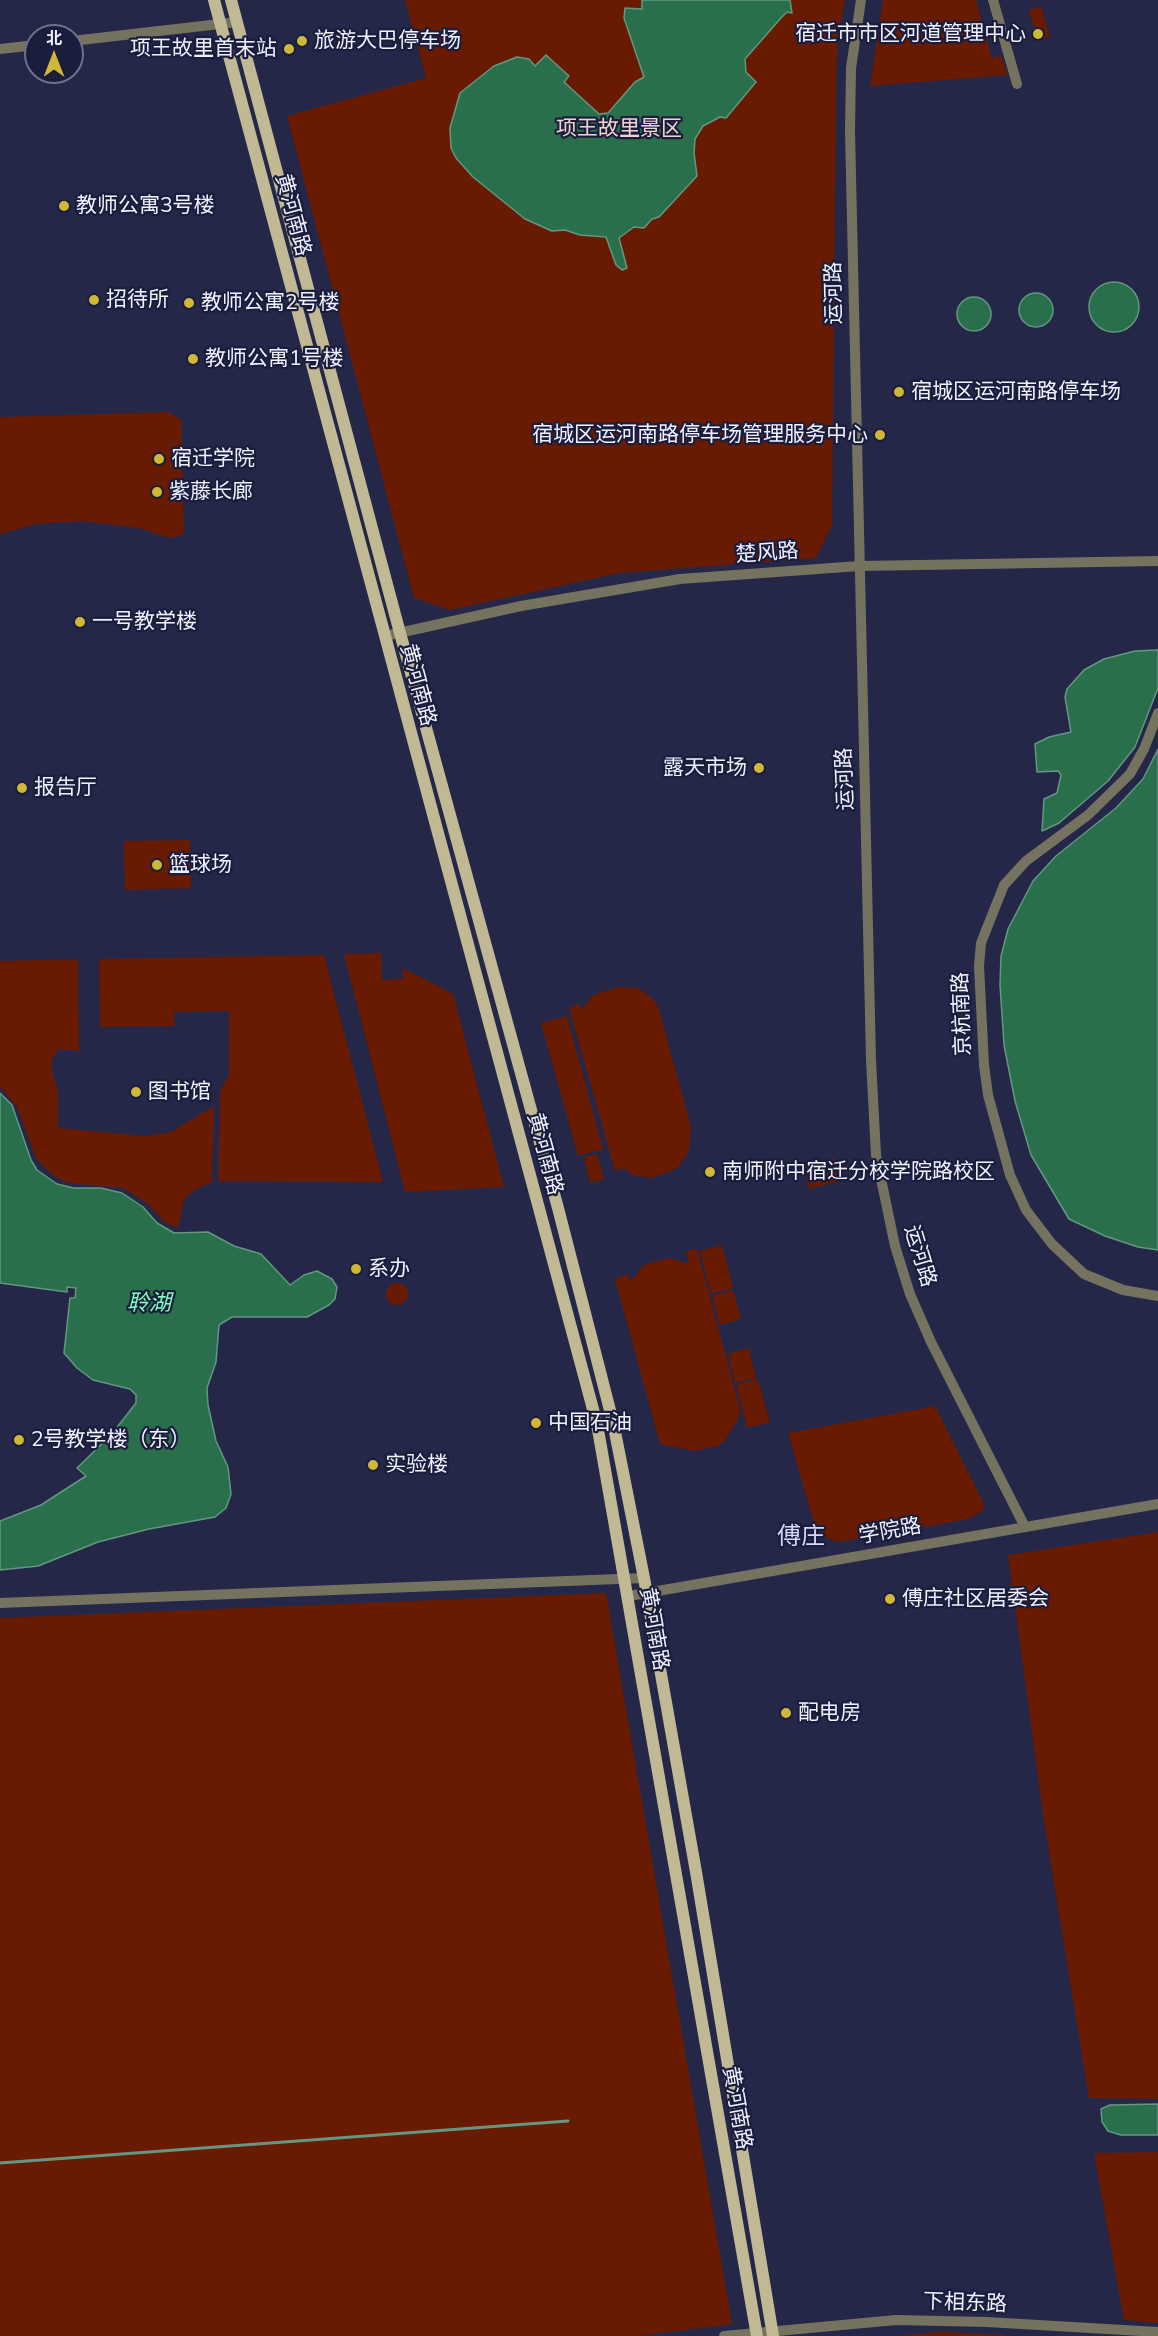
<!DOCTYPE html>
<meta charset="utf-8">
<style>
body{margin:0}
#map{position:relative;width:1158px;height:2336px;overflow:hidden;background:#242748;font-family:Mulish,"Noto Sans SC",sans-serif}
canvas{display:block}
.north{position:absolute;left:24px;top:24px;width:60px;height:60px;box-sizing:border-box;background:#1b1d3d;border:2px solid #70728b;border-radius:50%;rotate:0deg;font-size:16px;font-weight:700;line-height:24px;text-align:center;color:#eff1ff}
.north::after{content:'';display:block;margin:auto;width:21px;height:27px;background:#d0b836;clip-path:polygon(50% 0,100% 100%,50% 72%,0 100%)}
</style>
<div id="map">
<canvas width="1158" height="2336"></canvas>
<div class="north">北</div>
</div>
<script>
const c = document.querySelector('canvas').getContext('2d');
c.lineJoin = 'round';
function fill(path, color) {
  c.fillStyle = color;
  c.fill(path, 'evenodd');
}
function toPath(rows) {
  const path = new Path2D();
  for (const r of rows) {
    if (r.length === 3) {
      path.moveTo(r[0] + r[2], r[1]);
      path.arc(r[0], r[1], r[2], 0, 2 * Math.PI);
      continue;
    }
    path.moveTo(r[0], r[1]);
    for (let i = 2; i < r.length; i += 2) path.lineTo(r[i], r[i + 1]);
  }
  return path;
}
function trace(path, color, width, dash) {
  c.strokeStyle = color;
  c.lineWidth = width;
  c.lineCap = dash ? 'butt' : 'round';
  c.setLineDash(dash || []);
  c.stroke(path);
}
function label(font, color, halo, rows, align = 'center') {
  c.font = font + ' Mulish,"Noto Sans SC",sans-serif';
  c.lineWidth = 4.5;
  c.setLineDash([]);
  c.textBaseline = 'middle';
  c.strokeStyle = halo;
  c.fillStyle = color;
  for (const [text, x, y, turn = 0] of rows) {
    c.save();
    c.translate(x, y);
    c.rotate((+turn || 0) * Math.PI / 180);
    c.textAlign = isNaN(turn) ? turn : align;
    if (halo) c.strokeText(text, 0, 0);
    c.fillText(text, 0, 0);
    c.restore();
  }
}
const green = toPath([
 [405,0,845,0,838,39,836,77,832,525,816,558,619,573,450,610,414,598,287,116,426,78],
 [883,0,976,0,992,58,1001,56,1008,75,870,86],
 [1041,6,1050,37,1037,40,1029,10],
 [168,412,181,419,184,532,180,536,170,538,139,528,83,521,36,524,0,534,0,417],
 [190,840,191,888,125,890,124,841],
 [381,953,382,980,403,979,403,968,453,994,504,1187,405,1192,344,954],
 [324,955,383,1182,218,1181,220,1091,229,1075,229,1011,174,1012,174,1026,100,1027,99,959],
 [78,959,79,1051,60,1049,56,1052,52,1060,52,1072,58,1091,58,1128,145,1136,171,1132,214,1106,212,1182,196,1189,184,1199,178,1228,165,1223,148,1204,123,1188,68,1183,54,1176,36,1159,17,1107,0,1087,0,961],
 [619,987,637,988,651,997,658,1006,691,1127,689,1150,680,1165,672,1171,651,1178,632,1175,624,1168,615,1171,569,1008,580,1004,582,1010,593,995],
 [567,1016,603,1149,578,1156,541,1023],
 [597,1154,604,1179,590,1183,584,1157],
 [835,1158,840,1181,809,1189,804,1165],
 [722,1245,733,1288,711,1294,700,1251],
 [697,1249,740,1409,738,1419,724,1441,718,1446,694,1451,660,1444,615,1279,628,1274,630,1282,644,1265,669,1258,689,1264,686,1251],
 [397,1294,11],
 [733,1290,741,1319,720,1325,712,1296],
 [749,1348,756,1378,735,1383,728,1354],
 [758,1379,770,1422,747,1428,736,1385],
 [935,1406,984,1504,983,1511,968,1519,839,1542,821,1536,816,1530,788,1433],
 [1158,1532,1158,2099,1089,2098,1044,1822,1008,1555],
 [606,1593,732,2324,638,2336,0,2336,0,1618],
 [1158,2152,1158,2323,1124,2320,1094,2153],
 [943,2332,1020,2336,893,2336]
]);
const water = toPath([
 [642,0,790,0,792,13,787,12,781,18,745,59,746,72,756,82,726,118,720,117,703,126,695,139,694,153,697,176,659,217,652,219,644,228,634,227,619,238,627,268,622,270,616,265,606,237,580,235,565,230,552,231,525,219,473,177,456,158,451,148,450,128,460,93,494,66,517,57,529,59,535,66,546,55,569,76,564,82,599,114,608,113,635,82,644,77,624,18,625,8,642,9,642,0],
 [1114,307,25],
 [1036,310,17],
 [974,314,17],
 [1158,650,1158,688,1135,747,1108,781,1059,823,1042,831,1044,799,1057,793,1061,775,1058,771,1037,772,1035,744,1049,737,1071,732,1065,697,1067,689,1084,670,1104,659,1135,651,1158,650],
 [1158,749,1158,1250,1138,1247,1105,1236,1069,1219,1031,1155,1015,1101,1004,1045,1000,985,1001,956,1008,929,1033,881,1056,856,1116,808,1143,779,1158,749],
 [0,1093,12,1105,31,1160,37,1170,57,1184,74,1188,101,1188,122,1193,143,1207,157,1223,174,1233,208,1232,234,1246,261,1254,290,1285,304,1275,317,1271,332,1279,337,1287,335,1299,329,1305,307,1317,232,1317,219,1325,216,1362,207,1388,208,1405,216,1441,228,1467,231,1494,226,1508,215,1517,149,1529,98,1542,38,1566,0,1570,0,1521,41,1505,86,1476,77,1468,111,1435,136,1403,136,1395,130,1389,93,1380,77,1368,64,1353,70,1298,75,1298,76,1288,67,1287,67,1292,0,1283,0,1093],
 [1158,2104,1158,2135,1121,2135,1108,2131,1102,2122,1101,2109,1110,2105,1158,2104]
]);
const stream = toPath([
 [0,2163,568,2121]
]);
const minor = toPath([
 [861,0,851,68,850,131,871,1060,876,1155,895,1246,910,1294,931,1342,1025,1527],
 [993,0,1017,84],
 [72,41,237,22],
 [0,49,36,45],
 [385,636,521,606,680,579,859,566,1158,561],
 [1158,713,1144,749,1130,774,1088,815,1026,861,1004,885,981,943,979,966,984,1065,988,1095,1010,1175,1026,1210,1052,1244,1084,1274,1123,1290,1158,1296],
 [629,1596,1158,1504],
 [0,1603,644,1578],
 [724,2336,896,2320,987,2322,1158,2332]
]);
const major = toPath([
 [214,0,597,1424,757,2336],
 [231,0,400,633,558,1208,613,1422,644,1578,696,1872,773,2336]
]);
const markers = [
 [1038,34,6,"#d0b836"],
 [302,41,6,"#d0b836"],
 [289,49,6,"#d0b836"],
 [64,206,6,"#d0b836"],
 [94,300,6,"#d0b836"],
 [189,303,6,"#d0b836"],
 [193,359,6,"#d0b836"],
 [899,392,6,"#d0b836"],
 [880,435,6,"#d0b836"],
 [159,459,6,"#d0b836"],
 [157,492,6,"#d0b836"],
 [80,622,6,"#d0b836"],
 [759,768,6,"#d0b836"],
 [22,788,6,"#d0b836"],
 [157,865,6,"#d0b836"],
 [136,1092,6,"#d0b836"],
 [710,1172,6,"#d0b836"],
 [356,1269,6,"#d0b836"],
 [536,1423,6,"#d0b836"],
 [19,1440,6,"#d0b836"],
 [373,1465,6,"#d0b836"],
 [890,1599,6,"#d0b836"],
 [786,1713,6,"#d0b836"]
];
const poiNames = [
 ["宿迁市市区河道管理中心",1026,34,"right"],
 ["旅游大巴停车场",314,41],
 ["项王故里首末站",277,49,"right"],
 ["教师公寓3号楼",76,206],
 ["招待所",106,300],
 ["教师公寓2号楼",201,303],
 ["教师公寓1号楼",205,359],
 ["宿城区运河南路停车场",911,392],
 ["宿城区运河南路停车场管理服务中心",868,435,"right"],
 ["宿迁学院",171,459],
 ["紫藤长廊",169,492],
 ["一号教学楼",92,622],
 ["露天市场",747,768,"right"],
 ["报告厅",34,788],
 ["篮球场",169,865],
 ["图书馆",148,1092],
 ["南师附中宿迁分校学院路校区",722,1172],
 ["系办",368,1269],
 ["中国石油",548,1423],
 ["2号教学楼（东）",31,1440],
 ["实验楼",385,1465],
 ["傅庄社区居委会",902,1599],
 ["配电房",798,1713]
];
const parkNames = [
 ["项王故里景区",619,129]
];
const streetNames = [
 ["黄河南路",293,215,75],
 ["运河路",834,293,-91],
 ["楚风路",767,553,-4],
 ["黄河南路",418,685,75],
 ["运河路",845,779,-92],
 ["京杭南路",962,1014,-92],
 ["黄河南路",545,1154,75],
 ["运河路",920,1256,73],
 ["学院路",890,1531,-10],
 ["黄河南路",654,1629,80],
 ["黄河南路",737,2108,80],
 ["下相东路",965,2303,2]
];
const waterNames = [
 ["聆湖",149,1303]
];
const quarterNames = [
 ["傅庄",801,1537]
];
fill(green, '#681b00');
fill(water, '#2a6f4c');
trace(water, '#659682', 1.5);
trace(stream, '#659682', 3);
trace(minor, '#757260', 10);
trace(major, '#c0b994', 12);
for (const [x, y, r, color] of markers) {
  const dot = new Path2D();
  dot.arc(x, y, r, 0, 2 * Math.PI);
  c.fillStyle = color;
  c.fill(dot);
  trace(dot, '#1b1d3d', 2);
}
label('21px', '#eff1ff', '#1b1d3d', poiNames, 'left');
label('21px', '#f2d4ca', '#1b1d3d', parkNames);
label('21px', '#eff1ff', '#1b1d3d', streetNames);
label('italic 22px', '#83fcbb', '#1b1d3d', waterNames);
label('24px', '#d3d8fb', '#1b1d3d', quarterNames);
</script>
